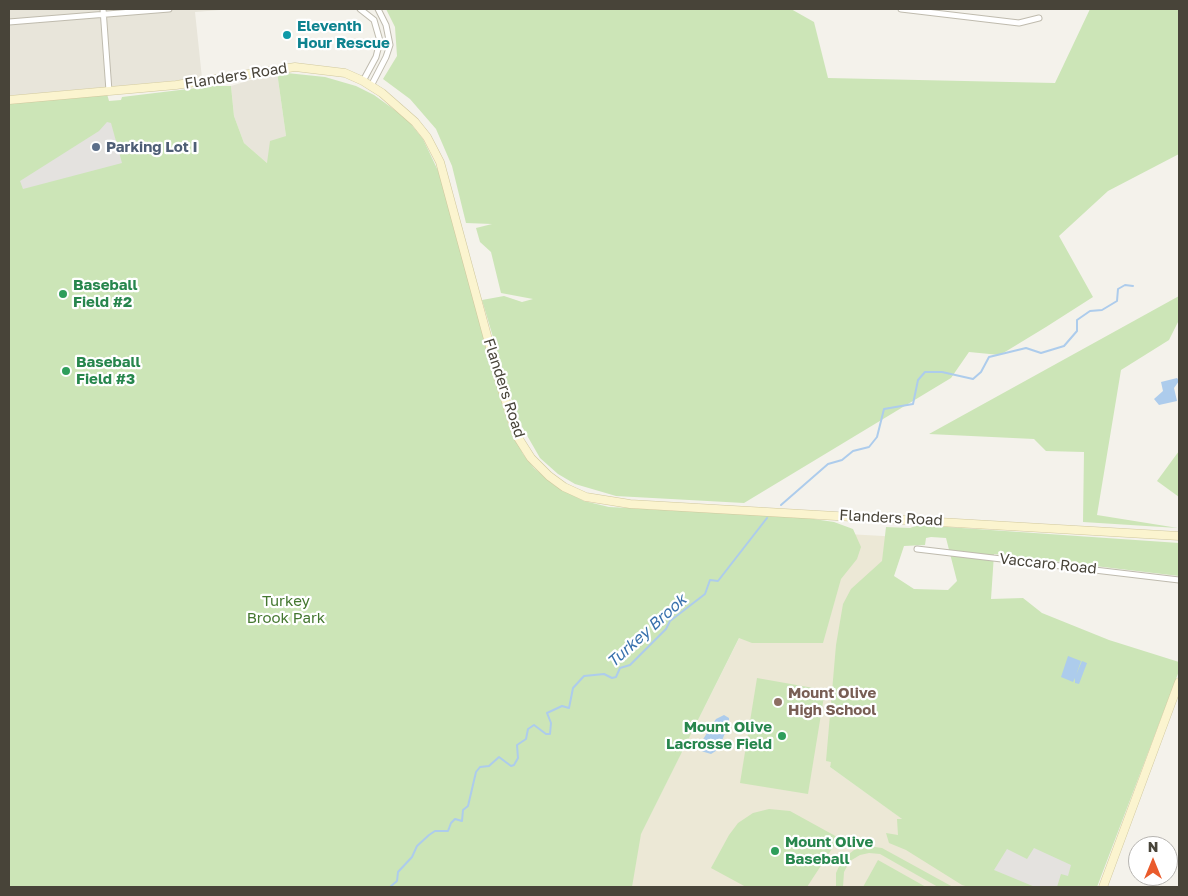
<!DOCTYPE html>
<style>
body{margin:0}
#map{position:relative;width:1188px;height:896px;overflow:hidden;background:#f4f2eb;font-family:"Golos Text",sans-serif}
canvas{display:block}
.frame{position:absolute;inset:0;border:10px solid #484439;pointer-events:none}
.north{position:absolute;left:1128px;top:836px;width:50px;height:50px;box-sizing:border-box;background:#fff;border:1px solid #b6b4b0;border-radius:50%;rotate:0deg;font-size:14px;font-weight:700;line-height:20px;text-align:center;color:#484439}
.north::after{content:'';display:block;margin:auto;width:18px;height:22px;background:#ea5b2c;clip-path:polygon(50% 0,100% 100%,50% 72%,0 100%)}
</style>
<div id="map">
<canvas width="1188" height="896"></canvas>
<div class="frame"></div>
<div class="north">N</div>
</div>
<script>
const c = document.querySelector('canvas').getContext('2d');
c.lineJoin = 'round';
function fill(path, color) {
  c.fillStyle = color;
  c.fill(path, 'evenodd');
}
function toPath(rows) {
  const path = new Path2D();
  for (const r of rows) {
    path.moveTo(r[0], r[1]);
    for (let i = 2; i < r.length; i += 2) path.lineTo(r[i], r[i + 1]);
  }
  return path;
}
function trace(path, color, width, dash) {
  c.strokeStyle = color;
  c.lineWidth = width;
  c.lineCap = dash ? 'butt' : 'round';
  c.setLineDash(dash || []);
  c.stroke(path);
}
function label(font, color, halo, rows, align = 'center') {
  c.font = font + ' "Golos Text",sans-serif';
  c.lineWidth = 4.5;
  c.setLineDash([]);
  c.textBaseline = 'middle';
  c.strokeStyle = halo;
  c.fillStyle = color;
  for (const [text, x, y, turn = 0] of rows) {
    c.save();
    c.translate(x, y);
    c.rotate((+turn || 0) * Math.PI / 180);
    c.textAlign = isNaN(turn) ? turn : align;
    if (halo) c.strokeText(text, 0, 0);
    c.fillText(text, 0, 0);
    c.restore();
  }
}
const residential = toPath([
 [9,9,233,9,195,12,202,78,9,96],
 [277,72,286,136,267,163,244,143,234,116,231,86]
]);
const education = toPath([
 [793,531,901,537,830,767,997,887,614,887]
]);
const green = toPath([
 [386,9,791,9,814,22,828,78,1055,83,1090,9,1179,9,1179,154,1108,191,1059,236,1093,297,1046,327,1000,355,969,352,951,378,744,503,616,496,575,484,558,474,540,458,517,418,482,300,504,296,522,302,533,299,501,293,491,252,480,242,476,228,492,224,466,223,452,166,436,129,410,99,383,79,397,56,395,27],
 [277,72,325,77,356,86,374,95,406,118,423,139,441,177,507,420,523,454,534,468,554,485,584,501,609,507,800,517,834,522,853,529,861,547,857,559,841,579,823,643,752,643,739,638,641,834,632,887,9,887,9,103,107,94,109,101,121,100,122,97,213,86,231,86,234,116,244,143,267,163,270,141,286,136],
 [1179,296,1179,320,1169,340,1121,370,1097,515,1178,528,1083,522,1084,452,1046,451,1034,439,929,434],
 [1179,451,1179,497,1157,481],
 [918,525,1179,543,1179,576,994,554,991,599,1023,598,1042,613,1109,640,1179,662,1179,671,1097,887,969,887,962,885,906,850,889,843,886,833,898,835,897,819,902,819,830,767,831,762,826,761,836,645,843,604,851,589,882,561,886,527,910,528],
 [931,537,946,538,957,581,948,590,914,589,894,576,904,546,925,545,926,538],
 [757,678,825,690,808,794,740,783],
 [769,809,790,811,839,838,807,887,746,887,711,868,729,835,738,823,753,813],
 [868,846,882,848,953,887,938,887,880,854,869,853,860,855,850,861,844,872,843,887,836,887,836,873,842,860,854,850],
 [878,860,926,887,863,887]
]);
const parking = toPath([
 [107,122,111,123,122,163,23,189,20,181,99,131],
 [1034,848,1071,865,1068,876,1061,874,1057,887,1035,887,994,870,1007,849,1027,859]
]);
const water = toPath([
 [1177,378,1179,381,1174,388,1177,401,1159,405,1154,399,1163,391,1161,382],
 [1068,656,1081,661,1076,675,1082,661,1087,663,1079,684,1075,683,1075,678,1073,682,1061,677],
 [724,715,729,718,729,722,719,749,711,754,701,751,699,746,710,728,716,719]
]);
const stream = toPath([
 [781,505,828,464,842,460,853,451,869,447,877,437,884,409,913,404,918,380,925,372,942,372,973,379,981,372,989,357,1026,348,1041,353,1064,346,1077,331,1077,320,1090,311,1102,310,1117,301,1118,289,1125,285,1133,286],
 [390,887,397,881,398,872,412,857,417,846,429,835,435,831,448,831,451,823,455,819,462,821,463,810,468,806,476,772,480,767,489,766,499,757,511,766,514,765,518,758,517,745,526,739,528,729,534,725,546,734,550,734,551,723,547,713,562,706,569,708,573,688,584,676,604,674,612,678,616,677,620,668,630,665,666,629,670,621,705,594,710,580,718,581,767,518]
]);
const minor = toPath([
 [103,9,109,91],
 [360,9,374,20,380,41,376,57,363,81],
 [901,9,1019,23,1039,18],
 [9,22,169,9],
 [371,86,386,57,390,45,386,25,378,9],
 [917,549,1179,580]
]);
const secondary = toPath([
 [9,100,176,85,295,67,345,73,363,81,382,93,415,122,427,137,440,162,499,380,517,436,531,458,549,476,564,487,586,497,630,504,1179,536],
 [1103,887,1179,682]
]);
const markers = [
 [287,35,5,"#0f9aa8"],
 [96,147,5,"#5c6f8a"],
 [63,294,5,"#2e9e5b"],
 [66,371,5,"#2e9e5b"],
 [778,702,5,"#8d6e63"],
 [782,736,5,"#2e9e5b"],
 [775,851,5,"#2e9e5b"]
];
const cultureNames = [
 ["Eleventh",297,26],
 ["Hour Rescue",297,43]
];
const streetNames = [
 ["Flanders Road",236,76,-9],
 ["Flanders Road",504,388,72],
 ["Flanders Road",891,518,3],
 ["Vaccaro Road",1048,564,6]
];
const serviceNames = [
 ["Parking Lot I",106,147]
];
const leisureNames = [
 ["Baseball",73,285],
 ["Field #2",73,302],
 ["Baseball",76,362],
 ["Field #3",76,379],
 ["Mount Olive",772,727,"right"],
 ["Lacrosse Field",772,744,"right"],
 ["Mount Olive",785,842],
 ["Baseball",785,859]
];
const parkNames = [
 ["Turkey",286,601],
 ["Brook Park",286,618]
];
const educationNames = [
 ["Mount Olive",788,693],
 ["High School",788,710]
];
const waterNames = [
 ["Turkey Brook",647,631,-42]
];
fill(residential, '#e8e5da');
fill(education, '#ece8d6');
fill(green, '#cce5b7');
fill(parking, '#e4e2df');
fill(water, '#adccec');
trace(stream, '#adccec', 2);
trace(minor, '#bfbbae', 7);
trace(secondary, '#d0c89e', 9);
trace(minor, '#fff', 5);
trace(secondary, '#fbf4cf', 8);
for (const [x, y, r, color] of markers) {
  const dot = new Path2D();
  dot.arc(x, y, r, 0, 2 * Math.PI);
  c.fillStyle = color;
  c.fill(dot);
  trace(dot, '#fff', 2);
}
label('bold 15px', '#0d838f', '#fff', cultureNames, 'left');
label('15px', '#484439', '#fff', streetNames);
label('bold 15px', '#4e5e75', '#fff', serviceNames, 'left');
label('bold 15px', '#27864d', '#fff', leisureNames, 'left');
label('15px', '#447730', '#fff', parkNames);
label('bold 15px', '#785e54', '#fff', educationNames, 'left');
label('italic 16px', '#3971ad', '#fff', waterNames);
</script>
